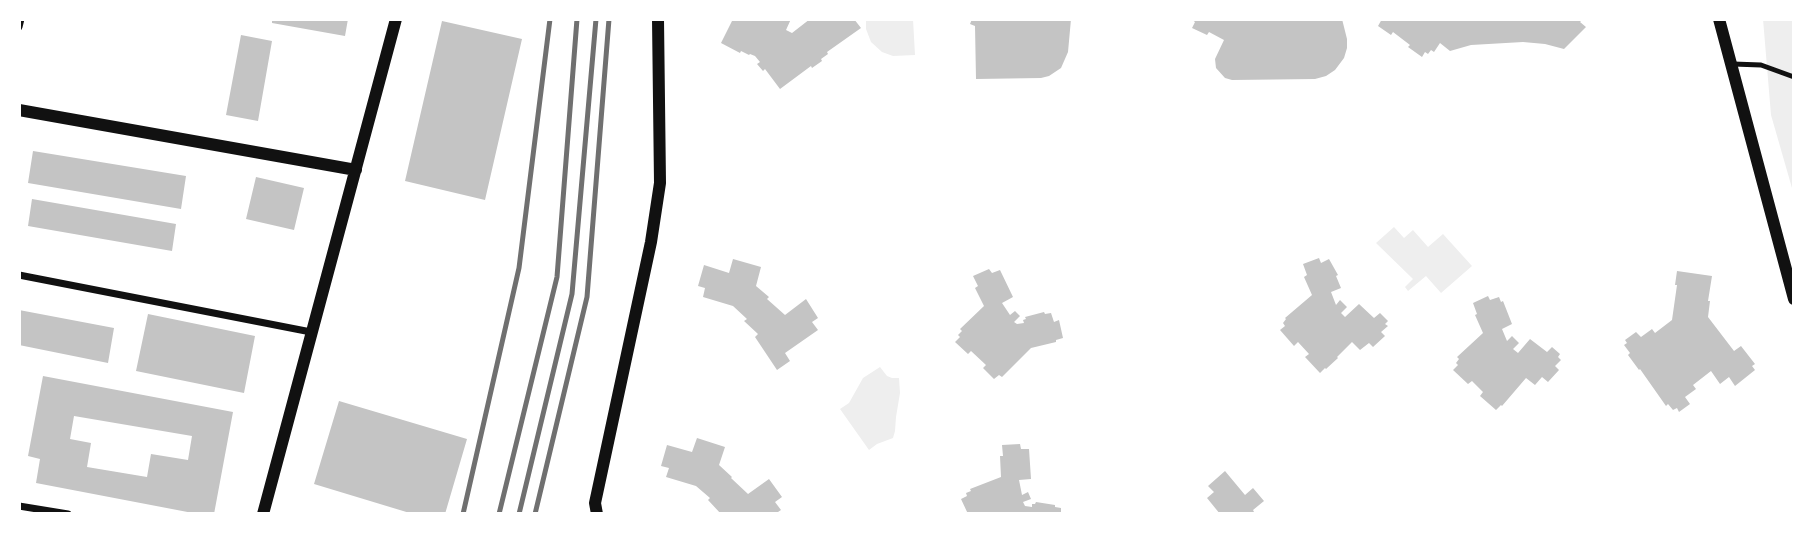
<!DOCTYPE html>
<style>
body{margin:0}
#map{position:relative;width:1813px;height:533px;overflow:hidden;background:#fff;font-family:Montserrat,sans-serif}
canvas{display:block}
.frame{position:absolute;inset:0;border:21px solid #fff;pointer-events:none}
</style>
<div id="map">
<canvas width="1813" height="533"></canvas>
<div class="frame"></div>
</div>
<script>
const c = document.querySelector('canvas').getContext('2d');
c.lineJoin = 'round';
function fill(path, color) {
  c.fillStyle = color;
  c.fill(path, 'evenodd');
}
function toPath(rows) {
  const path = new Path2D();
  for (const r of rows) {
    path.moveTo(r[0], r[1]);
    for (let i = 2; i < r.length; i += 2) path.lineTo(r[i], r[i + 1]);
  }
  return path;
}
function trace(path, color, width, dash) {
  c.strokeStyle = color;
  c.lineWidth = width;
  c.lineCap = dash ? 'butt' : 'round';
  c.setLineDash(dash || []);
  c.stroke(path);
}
const green = toPath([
 [866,19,913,19,915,55,893,56,882,52,871,42,866,29],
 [1763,19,1794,19,1794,195,1771,115],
 [1394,227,1404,238,1413,230,1428,247,1443,234,1472,266,1441,293,1426,276,1408,291,1405,287,1413,279,1376,243],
 [880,367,887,376,892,378,899,378,900,393,896,417,895,431,893,438,877,444,869,450,840,409,849,403,863,378]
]);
const building = toPath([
 [272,19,348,19,345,36,272,23],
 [733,19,791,19,786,30,792,33,810,19,854,19,861,28,827,52,828,54,821,59,822,61,812,68,811,66,780,89,765,69,763,71,757,64,760,62,755,56,750,54,749,55,741,51,740,53,721,43],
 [972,19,1071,19,1068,52,1061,68,1049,76,1041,78,976,79,975,26,970,24],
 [1191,19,1342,19,1347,39,1347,48,1344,58,1335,70,1326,76,1315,79,1232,80,1225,78,1216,68,1215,59,1224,40,1209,32,1207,35,1192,28,1195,22],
 [1382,19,1583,19,1580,22,1586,27,1564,49,1545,44,1523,42,1471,45,1450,51,1440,43,1434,52,1431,50,1428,54,1425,52,1422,57,1408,47,1410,45,1393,32,1391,35,1378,26],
 [442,21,522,39,485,200,405,181],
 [241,35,272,41,258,121,226,115],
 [33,151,186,176,181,209,28,183],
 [256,177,304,188,294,230,246,219],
 [32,199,176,224,172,251,28,226],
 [1319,258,1321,263,1329,259,1338,275,1336,276,1341,288,1331,292,1336,305,1340,300,1347,307,1341,313,1345,317,1359,304,1374,318,1380,313,1388,321,1385,324,1388,326,1381,332,1385,336,1373,347,1369,343,1360,350,1352,342,1337,357,1338,358,1326,369,1325,368,1320,373,1305,357,1309,354,1298,342,1294,346,1280,330,1285,326,1283,323,1286,319,1285,318,1312,295,1304,277,1307,275,1303,264],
 [733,259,761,267,756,286,769,297,767,299,785,315,806,299,818,318,812,322,818,330,785,353,790,361,777,370,755,337,758,334,744,321,747,319,733,306,703,297,705,288,698,286,704,265,729,273],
 [989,269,992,273,1000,270,1013,297,1002,303,1010,315,1015,311,1020,316,1014,322,1017,324,1024,323,1023,320,1026,319,1025,317,1044,312,1045,314,1051,313,1054,322,1059,320,1063,338,1056,340,1056,342,1031,348,1002,377,999,375,994,379,983,368,986,365,971,351,968,354,955,342,960,337,958,335,962,331,960,329,984,306,975,288,978,286,973,276],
 [1677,271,1712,276,1708,301,1710,301,1708,317,1734,351,1741,346,1755,364,1752,366,1755,370,1735,386,1729,377,1720,384,1711,371,1693,385,1696,389,1685,397,1690,404,1679,412,1677,408,1673,410,1668,404,1666,406,1640,369,1639,370,1628,355,1630,353,1624,345,1627,343,1625,340,1636,332,1641,337,1652,329,1655,333,1672,320,1677,285,1675,285],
 [1488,296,1490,300,1499,297,1501,302,1503,301,1512,324,1502,329,1507,341,1512,336,1519,343,1513,349,1518,353,1530,339,1547,352,1552,347,1560,354,1558,357,1561,360,1555,366,1559,370,1548,382,1542,377,1535,385,1526,378,1502,406,1501,405,1496,410,1480,396,1483,392,1472,381,1468,384,1453,370,1458,365,1456,363,1459,359,1457,357,1483,333,1475,315,1477,314,1473,303],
 [19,310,114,328,108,363,19,345],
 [148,314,255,336,244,393,136,371],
 [43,376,233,412,214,514,198,514,36,483,40,459,28,456],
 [74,416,192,436,188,460,151,454,147,477,87,467,91,443,70,439],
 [339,401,467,439,445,514,413,514,314,484],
 [697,438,725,447,719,465,732,477,731,478,748,494,769,479,782,497,775,502,781,510,775,514,721,514,708,500,710,498,696,486,666,477,669,468,661,466,667,445,692,452],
 [1020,444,1021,449,1029,449,1031,479,1019,480,1022,495,1028,492,1031,499,1023,502,1025,506,1032,507,1032,504,1035,504,1036,502,1055,505,1055,507,1061,508,1061,514,968,514,961,499,967,496,966,493,971,491,970,489,1001,477,1000,456,1003,456,1002,445],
 [1225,471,1245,495,1253,488,1264,501,1253,510,1255,514,1220,514,1207,498,1214,492,1208,486]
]);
const service = toPath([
 [1733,64,1761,65,1794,77]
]);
const minor = toPath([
 [19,27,21,19],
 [19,275,311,332],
 [19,506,68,514]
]);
const tertiary = toPath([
 [1719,19,1794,299],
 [19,110,356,170],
 [263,514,396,19],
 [597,514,595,503,651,242,660,183,658,19]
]);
const rail = toPath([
 [463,514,519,268,550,19],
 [499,514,557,277,577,19],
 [519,514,572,294,596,19],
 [535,514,587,297,609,19]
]);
fill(green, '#eee');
fill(building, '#c4c4c4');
trace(service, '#111', 5);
trace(minor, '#111', 7);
trace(tertiary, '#111', 12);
trace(rail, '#707070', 5);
</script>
